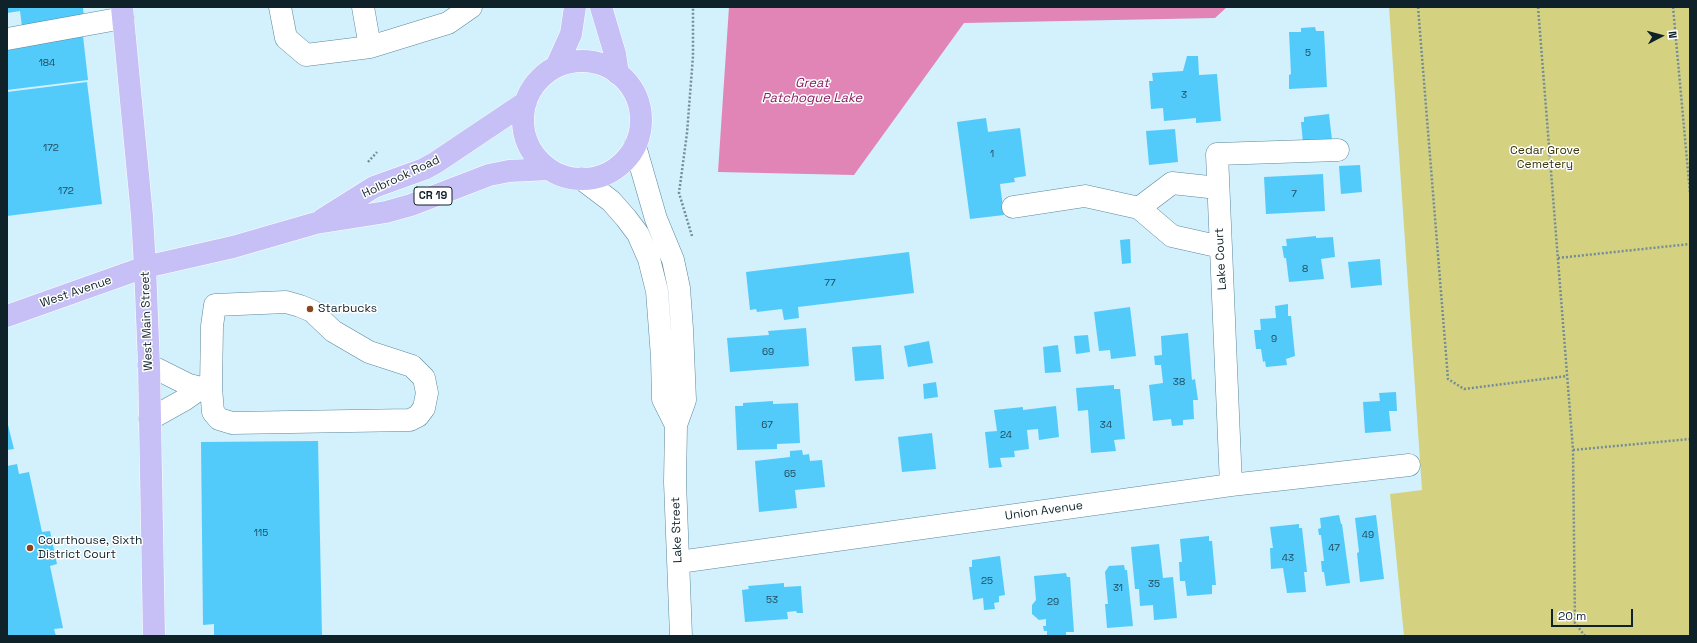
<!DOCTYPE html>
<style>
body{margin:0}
#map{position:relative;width:1697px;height:643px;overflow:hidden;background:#d3f0fd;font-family:"Space Grotesk",sans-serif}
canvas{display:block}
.frame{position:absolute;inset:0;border:8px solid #0f222a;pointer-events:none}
.north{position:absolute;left:1641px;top:16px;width:40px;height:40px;-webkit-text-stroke:3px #fff;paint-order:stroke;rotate:84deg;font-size:11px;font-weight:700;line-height:16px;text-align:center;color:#0f222a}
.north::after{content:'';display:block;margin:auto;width:14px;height:18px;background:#0f222a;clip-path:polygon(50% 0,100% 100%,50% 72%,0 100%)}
.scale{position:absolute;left:1551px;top:609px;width:82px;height:18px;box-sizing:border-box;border:2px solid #0f222a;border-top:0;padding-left:5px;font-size:12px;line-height:14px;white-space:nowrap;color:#0f222a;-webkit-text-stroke:3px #fff;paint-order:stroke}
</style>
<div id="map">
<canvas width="1697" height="643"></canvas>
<div class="frame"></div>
<div class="north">N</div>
<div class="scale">20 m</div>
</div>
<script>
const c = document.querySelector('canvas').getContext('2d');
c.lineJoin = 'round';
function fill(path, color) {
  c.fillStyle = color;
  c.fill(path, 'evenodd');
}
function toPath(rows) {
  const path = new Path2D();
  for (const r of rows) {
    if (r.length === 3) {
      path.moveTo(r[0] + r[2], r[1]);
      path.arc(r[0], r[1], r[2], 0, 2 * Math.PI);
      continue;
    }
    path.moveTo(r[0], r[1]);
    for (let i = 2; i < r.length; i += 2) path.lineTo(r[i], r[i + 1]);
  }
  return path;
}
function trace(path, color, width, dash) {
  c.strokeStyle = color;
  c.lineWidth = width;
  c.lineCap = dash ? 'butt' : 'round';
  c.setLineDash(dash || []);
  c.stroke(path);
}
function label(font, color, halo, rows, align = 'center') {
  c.font = font + ' "Space Grotesk",sans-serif';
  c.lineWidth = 3;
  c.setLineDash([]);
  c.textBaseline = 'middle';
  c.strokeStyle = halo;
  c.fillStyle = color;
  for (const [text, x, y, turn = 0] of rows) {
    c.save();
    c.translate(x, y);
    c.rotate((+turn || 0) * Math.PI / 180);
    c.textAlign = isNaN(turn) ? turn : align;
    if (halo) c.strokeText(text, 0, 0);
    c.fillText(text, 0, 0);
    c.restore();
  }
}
const green = toPath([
 [1389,7,1690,7,1690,636,1404,636,1390,494,1422,490]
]);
const water = toPath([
 [729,7,1227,7,1215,18,964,23,854,175,718,172]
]);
const building = toPath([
 [7,7,83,7,84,19,22,27,20,11,7,13],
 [1315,27,1316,31,1324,31,1327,87,1289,89,1289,75,1291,74,1289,32,1301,32,1301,28],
 [83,36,88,80,7,90,7,46],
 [1187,56,1198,56,1199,75,1217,74,1221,121,1196,123,1196,118,1164,121,1163,108,1151,109,1149,81,1153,81,1152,73,1183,71],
 [87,82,102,204,7,216,7,92],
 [1329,114,1332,140,1303,143,1301,122,1304,122,1304,117],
 [986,118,988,132,1020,128,1026,176,1014,178,1015,182,1000,184,1004,215,970,219,957,122],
 [1175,129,1178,162,1149,165,1146,131],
 [1360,165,1362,192,1341,194,1339,166],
 [1323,174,1325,211,1266,214,1264,177],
 [1316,236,1316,238,1333,237,1335,257,1321,259,1324,279,1289,282,1286,258,1284,258,1282,246,1287,246,1286,239],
 [1130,239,1131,263,1122,264,1120,240],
 [909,252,914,293,798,307,799,318,784,320,782,309,757,312,756,309,750,310,746,272],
 [1380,259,1382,285,1351,288,1348,262],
 [1288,304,1288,316,1291,316,1295,356,1286,359,1287,365,1266,367,1265,361,1263,362,1261,349,1256,349,1254,330,1261,330,1260,319,1276,318,1275,306],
 [1130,307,1136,356,1111,359,1110,350,1099,351,1094,312],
 [806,328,809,366,730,372,727,338,769,335,768,331],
 [1188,333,1192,380,1195,379,1198,400,1193,400,1194,419,1183,420,1183,425,1172,426,1171,419,1153,421,1149,385,1163,383,1161,365,1155,365,1154,356,1162,355,1161,336],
 [1088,335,1090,352,1076,354,1074,336],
 [929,341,933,363,908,367,904,346],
 [881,345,884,379,855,381,852,347],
 [1058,345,1061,372,1045,373,1043,347],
 [936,382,938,397,924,399,923,384],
 [1114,385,1114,389,1120,389,1125,439,1114,440,1116,451,1091,453,1088,410,1078,411,1076,388],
 [1396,392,1397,411,1389,411,1391,431,1365,433,1363,402,1380,401,1379,393],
 [773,401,773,404,798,403,800,443,777,444,777,449,737,450,735,406,743,406,743,403],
 [1056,406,1059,437,1039,440,1038,429,1027,430,1029,449,1014,451,1015,457,1000,458,1002,467,989,468,985,432,997,431,994,410,1023,407,1023,410],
 [7,421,14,449,7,450],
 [932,433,936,469,902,472,898,437],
 [318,441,322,636,214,636,214,624,203,625,201,442],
 [802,450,803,455,809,454,810,461,822,460,825,487,795,490,797,508,759,512,755,461,790,457,790,451],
 [17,464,19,474,29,472,42,532,50,531,57,564,50,566,63,628,54,629,56,636,7,636,7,466],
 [1339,515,1341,524,1342,524,1350,583,1326,586,1324,572,1322,572,1321,561,1324,561,1321,535,1319,535,1318,529,1321,528,1320,518],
 [1376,515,1384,579,1360,582,1357,553,1359,552,1355,518],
 [1299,524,1299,528,1302,528,1307,572,1304,572,1306,592,1287,593,1283,568,1271,569,1270,548,1273,548,1270,527],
 [1209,536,1209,541,1212,541,1216,585,1212,585,1212,594,1187,596,1185,581,1180,581,1179,562,1182,562,1180,539],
 [1159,544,1163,578,1173,577,1177,618,1154,620,1153,605,1140,606,1139,589,1135,589,1131,547],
 [1000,556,1005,595,999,596,999,602,994,603,995,609,984,610,983,598,973,600,969,567,972,567,972,560],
 [1124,565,1125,570,1127,570,1133,626,1107,628,1105,604,1108,604,1105,572,1109,566],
 [1066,573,1067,577,1070,577,1074,632,1066,632,1066,636,1047,636,1047,631,1044,631,1043,626,1046,626,1046,619,1039,620,1032,614,1032,605,1036,600,1034,576],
 [784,583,784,587,801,586,803,613,797,613,796,611,787,612,788,619,745,622,742,590,749,589,748,586]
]);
const path = toPath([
 [1418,7,1448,379,1464,389,1567,376],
 [1538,7,1573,450,1575,623,1585,636],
 [1673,7,1690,193],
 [368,162,377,152],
 [692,236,679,193,687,133,693,56,693,7],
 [1558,258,1690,244],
 [1573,450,1690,439]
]);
const minor = toPath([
 [280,7,286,38,306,55,370,47,448,23,471,7],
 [363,7,370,47],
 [7,39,123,18],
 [635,146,656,219,673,260,679,288,682,329,685,400,676,425,675,482,681,636],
 [582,179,611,201,626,218,638,234,649,259,657,291,662,357,663,399,676,425],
 [1013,207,1085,196,1139,208,1172,236,1221,247],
 [1139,208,1172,183,1218,188],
 [286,302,300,306,312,311,333,331,369,352,412,366,424,378,427,393,424,408,418,416,410,420,232,423,219,419,213,412,211,388,212,326,215,305,286,302],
 [149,365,189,385,201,388,211,388],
 [150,419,184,400,201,388],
 [1231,485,1217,154,1338,150],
 [679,562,1231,485,1409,465]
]);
const major = toPath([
 [122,7,142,216,145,267,149,365,154,636],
 [601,7,615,54,618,74],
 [582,120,59],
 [556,67,571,34,575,7],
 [323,219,374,187,424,169,435,163,526,102],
 [7,316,145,267,233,247,316,223,386,212,411,205,489,175,509,171,549,169]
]);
const markers = [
 [310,309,4,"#8b451d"],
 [30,548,4,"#8b451d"]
];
const numberNames = [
 ["5",1308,53],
 ["184",47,63],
 ["3",1184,95],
 ["172",51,148],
 ["1",992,154],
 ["172",66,191],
 ["7",1294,194],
 ["8",1305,269],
 ["77",830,283],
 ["9",1274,339],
 ["69",768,352],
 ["38",1179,382],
 ["67",767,425],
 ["34",1106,425],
 ["24",1006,435],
 ["65",790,474],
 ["115",261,533],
 ["49",1368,535],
 ["47",1334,548],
 ["43",1288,558],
 ["25",987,581],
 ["35",1154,584],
 ["31",1118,588],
 ["53",772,600],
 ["29",1053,602]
];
const shields = [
 [433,196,38]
];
const shieldNames = [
 ["CR 19",433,196]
];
const parkNames = [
 ["Cedar Grove",1545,151],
 ["Cemetery",1545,165]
];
const streetNames = [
 ["Holbrook Road",401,177,-25],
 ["Lake Court",1221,259,-93],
 ["West Avenue",76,292,-19],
 ["West Main Street",147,321,-92],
 ["Union Avenue",1044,511,-8],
 ["Lake Street",677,530,-92]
];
const poiNames = [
 ["Starbucks",318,309],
 ["Courthouse, Sixth",38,541],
 ["District Court",38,555]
];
const waterNames = [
 ["Great",812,83],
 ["Patchogue Lake",812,98]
];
fill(green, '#d4d281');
fill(water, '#e085b5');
fill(building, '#52cbfa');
trace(minor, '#5b889c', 23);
trace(major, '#fff', 23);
trace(path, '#748c97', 2.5, [2, 2]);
trace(minor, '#fff', 22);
trace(major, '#c6c0f6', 22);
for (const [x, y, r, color] of markers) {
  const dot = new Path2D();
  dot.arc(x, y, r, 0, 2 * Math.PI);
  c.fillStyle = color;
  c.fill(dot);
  trace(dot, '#fff', 1.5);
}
label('10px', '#204c5e', null, numberNames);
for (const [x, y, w] of shields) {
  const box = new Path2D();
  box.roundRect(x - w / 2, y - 9, w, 18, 3);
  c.fillStyle = '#fff';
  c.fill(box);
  trace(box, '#0f222a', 1);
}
label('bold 11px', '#0f222a', null, shieldNames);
label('12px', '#39370b', '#fff', parkNames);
label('12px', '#0f222a', '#fff', streetNames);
label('12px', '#0f222a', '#fff', poiNames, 'left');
label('italic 13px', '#891e60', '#fff', waterNames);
</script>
